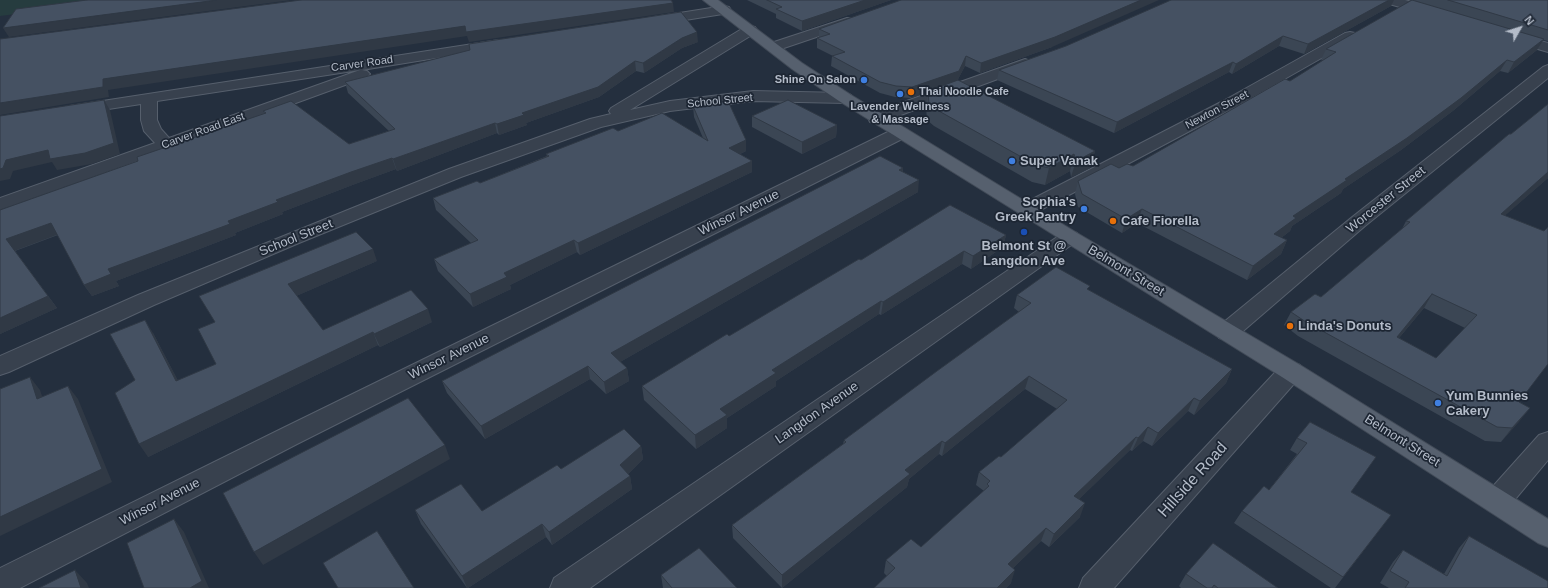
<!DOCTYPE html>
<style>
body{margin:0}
#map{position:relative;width:1548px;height:588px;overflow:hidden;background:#242f3e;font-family:Arial,sans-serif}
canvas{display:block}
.north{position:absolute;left:1500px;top:8px;width:40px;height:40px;-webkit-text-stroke:3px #1d2633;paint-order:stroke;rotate:51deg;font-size:11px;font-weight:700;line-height:16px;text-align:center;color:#b4bcc9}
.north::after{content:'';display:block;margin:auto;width:14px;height:18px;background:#b4bcc9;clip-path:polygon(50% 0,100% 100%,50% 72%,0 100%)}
</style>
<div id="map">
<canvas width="1548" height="588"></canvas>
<div class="north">N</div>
</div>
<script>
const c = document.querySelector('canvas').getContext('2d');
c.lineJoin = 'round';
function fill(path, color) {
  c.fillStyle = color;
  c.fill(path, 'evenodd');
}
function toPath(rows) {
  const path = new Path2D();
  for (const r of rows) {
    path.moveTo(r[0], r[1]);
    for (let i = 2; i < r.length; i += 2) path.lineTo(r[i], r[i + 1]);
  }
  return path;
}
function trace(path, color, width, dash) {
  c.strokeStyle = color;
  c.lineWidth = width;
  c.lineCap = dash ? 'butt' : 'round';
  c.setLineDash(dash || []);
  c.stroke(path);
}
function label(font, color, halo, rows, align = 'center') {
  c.font = font + ' Arial,sans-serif';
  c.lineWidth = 3.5;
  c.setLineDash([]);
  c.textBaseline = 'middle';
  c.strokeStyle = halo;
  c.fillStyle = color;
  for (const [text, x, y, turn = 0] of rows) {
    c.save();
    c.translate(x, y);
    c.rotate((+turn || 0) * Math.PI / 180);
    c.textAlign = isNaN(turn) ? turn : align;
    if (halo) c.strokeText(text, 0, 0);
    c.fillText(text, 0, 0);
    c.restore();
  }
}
const green = toPath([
 [0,0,127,0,0,16]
]);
const minor = toPath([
 [1384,0,1405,0,1439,10,1441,13,1439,16,1434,17,1386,3,1384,0],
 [724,6,729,7,731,10,729,13,654,25,649,24,647,21,649,18,654,17,724,6],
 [847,18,852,19,854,22,852,25,778,50,773,51,768,50,766,47,768,44,847,18],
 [1350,32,1355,33,1357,36,1355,39,1237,106,1033,214,1026,216,1019,214,1016,210,1019,206,1225,100,1345,33,1350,32],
 [1512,33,1548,43,1548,52,1507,40,1505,37,1507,34,1512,33],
 [499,40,504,41,506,44,504,47,362,70,367,71,370,74,367,77,0,211,0,198,155,143,144,131,141,120,141,104,76,114,70,112,68,109,70,106,499,40],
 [360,70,169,138,161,129,157,120,157,101,360,70],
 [1548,65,1548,78,1365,226,1235,338,1227,340,1219,338,1215,332,1219,326,1351,218,1543,67,1548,65],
 [900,128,906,129,909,133,906,137,297,444,20,588,0,588,0,568,279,430,894,129,900,128],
 [1070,231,1077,233,1080,237,1077,241,590,588,550,588,554,578,1063,233,1070,231],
 [1291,362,1300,365,1303,371,1300,377,1114,588,1079,588,1083,578,1282,365,1291,362],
 [1548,432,1548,460,1507,509,1497,513,1487,509,1483,501,1487,493,1539,435,1548,432]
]);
const tertiary = toPath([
 [750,26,755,27,757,30,755,33,630,110,670,101,753,91,845,93,851,95,853,98,851,101,845,103,753,101,670,111,601,127,461,177,299,243,154,305,9,372,0,375,0,356,138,295,449,169,590,119,611,114,609,111,611,108,745,27,750,26],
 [1025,59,1030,61,1033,64,1030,67,882,122,876,123,870,122,868,118,870,114,1025,59]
]);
const primary = toPath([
 [703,0,718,0,802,63,851,95,1077,233,1300,365,1548,519,1548,547,1538,543,1282,377,839,101,792,69,703,0]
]);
const wall = toPath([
 [747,0,891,0,802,31,776,18,776,14],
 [1413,0,1548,0,1548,41,1543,40,1537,50,1508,73,1500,71,1454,110,1401,150,1343,189,1341,193,1292,226,1290,231,1281,238,1287,240,1281,254,1247,280,1137,223,1122,233,1078,207,1075,194,1078,181,1119,168,1133,166,1290,81,1323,61,1321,60,1326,49],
 [1391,6,1304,54,1279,46,1232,74,1229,72,1114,133,997,80,999,70,1066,46],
 [819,29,1052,47,980,73,965,66,957,81,1095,151,1090,168,1071,177,1070,171,1045,185,1032,182,934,126,927,120,926,107,928,92,911,98,895,97,880,93,831,66,832,56,833,56,817,48,817,38,819,38],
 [698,42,682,48,644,73,636,71,599,97,526,123,527,125,499,135,497,133,397,171,396,169,355,184,282,212,283,214,235,233,236,235,116,281,119,286,92,296,84,285,58,235,15,251,57,308,0,334,0,210,138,161,264,113,263,111,349,144,389,131,348,93,345,82],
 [1548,104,1548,178,1505,215,1519,402,1530,408,1501,442,1485,441,1298,336,1284,325,1291,312,1321,297,1402,229,1406,221],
 [1424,308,1465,328,1436,358,1399,338],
 [693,106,746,151,740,154,752,161,752,172,580,255,577,252,510,285,511,289,473,307,438,271,434,259,471,243,436,210,433,198,480,183,547,156,546,154,618,131,703,138,694,117],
 [752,116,837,125,836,137,802,154,752,127],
 [903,168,903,172,918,192,620,362,627,368,629,381,606,394,590,379,485,439,447,393,442,381],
 [1006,235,1003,247,971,269,962,264,881,315,879,314,776,381,776,386,727,418,727,428,696,449,644,400,642,386,861,260],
 [377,261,296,296,323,330,432,322,380,347,378,345,148,457,135,380,153,333,178,381,216,364,215,322,199,296],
 [1089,291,1232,369,1226,383,1194,415,1188,411,1152,446,1143,441,1132,451,1130,450,1079,499,1080,517,1049,547,1041,541,1013,568,1011,583,1006,588,874,588,887,576,884,573,886,560,921,547,984,491,976,485,979,472,1001,457,1057,409,1025,389,942,456,939,454,909,479,907,487,782,588,733,538,732,525,843,444,844,440,1019,312,1014,308,1017,295],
 [1310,422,1351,492,1391,515,1335,588,1331,588,1234,523,1242,511,1269,490,1297,454,1290,450,1297,438],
 [641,446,643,459,628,474,630,476,632,489,552,545,546,537,468,588,467,588,421,524,415,510,482,511,561,469],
 [1469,536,1548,588,1389,588,1380,583,1393,562,1403,550,1444,574,1459,548],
 [1186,574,1278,588,1181,588,1179,586],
 [661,575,737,588,663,588]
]);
const shadedWall = toPath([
 [217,0,292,0,9,37,3,28],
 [865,0,891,0,802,31,802,21],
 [1141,0,1159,0,1052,47,980,73,981,63],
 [1389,0,1394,0,1391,6,1304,54,1308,44],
 [673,3,674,12,469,42,467,36,108,90,109,97,0,115,0,103,103,79,465,26],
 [697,32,698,42,682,48,644,73,643,63,682,38],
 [1283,36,1279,46,1232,74,1236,64],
 [1544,39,1537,50,1508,73,1514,62],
 [966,56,965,66,957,81,911,98,912,87],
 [1507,60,1500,71,1454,110,1401,150,1343,189,1341,193,1292,226,1290,231,1268,248,1274,234,1293,216],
 [635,61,636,71,599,97,526,123,527,125,499,135,497,124],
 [1233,62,1229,72,1114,133,1117,122],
 [104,100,110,110,120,154,92,164,57,170,52,162,13,171,10,179,0,181,0,169,6,160],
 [495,123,497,133,397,171,393,159],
 [837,125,836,137,802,154,802,142],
 [746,140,746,151,730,159,729,148],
 [1095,151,1090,168,1071,177,1076,161],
 [1074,154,1070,171,1045,185,1049,168],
 [392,158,396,169,355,184,282,212,283,214,235,233,236,235,116,281,119,286,92,296,84,285,108,269,228,221,276,200,351,172],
 [752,161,752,172,580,255,578,243],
 [903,168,902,179,899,170],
 [1548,172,1548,178,1492,227,1501,214],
 [919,180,918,192,613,366,611,353],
 [1142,209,1137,223,1122,233,1126,219],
 [51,223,59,234,14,251,6,239],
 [1006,235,1003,247,971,269,973,256],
 [574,240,577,252,510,285,511,289,473,307,470,294,504,273],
 [1287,240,1281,254,1247,280,1253,266],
 [373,249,377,261,294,297,288,284],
 [964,251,962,264,881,315,883,302],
 [1432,294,1424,308,1388,351,1397,337],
 [48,296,57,308,0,334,0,318],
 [881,301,879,314,776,381,776,386,727,418,727,428,696,449,695,435,720,409,772,370],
 [428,309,432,322,380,347,374,334],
 [145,320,153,333,185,394,176,381],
 [373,332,378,345,148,457,139,444],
 [588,366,590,379,485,439,481,426],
 [627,368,629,381,606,394,604,382],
 [1232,369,1226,383,1194,415,1200,401],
 [1029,376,1025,389,942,456,945,443],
 [30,377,40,390,47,411,37,399],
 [68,386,78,399,112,482,0,536,0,517],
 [1194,398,1188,411,1152,446,1158,433],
 [1530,408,1519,422,1501,442,1512,428],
 [1148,427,1143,441,1132,451,1138,438],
 [1136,437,1130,450,1069,509,1074,496],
 [942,441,939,454,909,479,907,487,782,588,782,575,905,470],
 [445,445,450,459,263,565,254,552],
 [641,446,643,459,623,479,620,465],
 [630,476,632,489,552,545,549,532],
 [1085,503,1080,517,1049,547,1054,534],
 [174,519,184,532,209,588,190,588],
 [542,524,546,537,468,588,467,588,462,576],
 [1046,528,1041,541,1004,577,1008,564],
 [75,570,87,583,89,588,81,588],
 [1015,570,1011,583,1006,588,997,588]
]);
const building = toPath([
 [87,0,217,0,3,28,16,9,87,0],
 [301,0,671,0,673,3,466,32,465,26,103,79,103,87,0,103,0,39,301,0],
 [767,0,865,0,802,21,776,9,782,7,767,0],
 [901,0,1141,0,1055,37,981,63,966,56,959,71,912,87,896,86,880,82,832,56,845,52,817,38,830,34,819,29,901,0],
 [1171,0,1389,0,1308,44,1283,36,1236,64,1233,62,1117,122,999,70,1066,46,1171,0],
 [1412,0,1544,39,1514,62,1507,60,1461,98,1407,138,1345,179,1347,180,1293,216,1296,218,1274,234,1287,240,1253,266,1142,209,1126,219,1082,194,1078,181,1111,164,1119,168,1127,164,1133,166,1285,79,1290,81,1336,52,1326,49,1412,0],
 [1448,0,1548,0,1548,30,1448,0],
 [681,12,697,32,682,38,643,63,635,61,598,87,522,113,524,115,497,124,495,123,393,159,392,158,351,172,276,200,278,202,228,221,230,224,108,269,111,274,84,285,51,223,6,239,48,296,0,318,0,210,138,161,137,157,266,113,263,111,291,101,349,144,395,129,345,82,470,50,469,44,681,12],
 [958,80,1095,151,1076,161,1074,154,1049,168,1036,165,937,110,929,104,928,91,958,80],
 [104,100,114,143,85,153,50,159,48,150,6,160,3,168,0,169,0,116,104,100],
 [788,100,837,125,802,142,752,116,788,100],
 [728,101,746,140,729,148,752,161,578,243,574,240,504,273,507,277,470,294,434,259,478,240,433,198,477,181,480,183,549,156,546,154,613,128,618,131,662,113,708,141,693,106,728,101],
 [1548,104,1548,172,1501,214,1544,231,1548,227,1548,364,1519,402,1530,408,1512,428,1497,427,1306,322,1291,312,1315,294,1321,297,1410,222,1406,221,1453,181,1509,134,1511,134,1548,104],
 [1432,294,1477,315,1436,358,1397,337,1432,294],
 [880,156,903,168,899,170,919,180,611,353,627,368,604,382,588,366,481,426,442,381,880,156],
 [950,205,1006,235,973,256,964,251,883,302,881,301,772,370,776,373,720,409,727,415,695,435,642,386,727,334,729,336,859,259,861,260,950,205],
 [356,232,373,249,288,284,323,330,411,290,428,309,374,334,373,332,139,444,115,393,135,380,110,334,145,320,176,381,216,364,198,329,215,322,199,296,356,232],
 [1056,267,1090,286,1087,289,1232,369,1200,401,1194,398,1158,433,1148,427,1138,438,1136,437,1074,496,1085,503,1054,534,1046,528,1008,564,1015,570,997,588,874,588,895,568,886,560,911,539,921,547,989,486,987,484,990,481,979,472,999,456,1001,457,1067,400,1029,376,945,443,942,441,905,470,910,474,782,575,732,525,846,442,844,440,937,371,1031,303,1017,295,1056,267],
 [30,377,37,399,68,386,102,469,0,517,0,389,30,377],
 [408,398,445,445,254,552,223,493,408,398],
 [1310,422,1376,457,1351,492,1391,515,1343,577,1242,511,1264,486,1269,490,1307,443,1297,438,1310,422],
 [624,429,641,446,620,465,630,476,549,532,542,524,462,576,415,510,461,484,482,511,557,465,561,469,624,429],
 [174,519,202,581,190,588,144,588,127,543,174,519],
 [377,531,414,588,338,588,323,563,377,531],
 [1469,536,1548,581,1548,588,1405,588,1409,582,1390,571,1403,550,1447,576,1469,536],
 [1213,543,1278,588,1218,588,1214,585,1212,588,1207,588,1186,574,1213,543],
 [699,548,737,588,672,588,661,575,699,548],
 [75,570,81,588,39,588,75,570]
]);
const markers = [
 [864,80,4,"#3f7fe0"],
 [911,92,4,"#e8710a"],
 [900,94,4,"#3f7fe0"],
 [1012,161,4,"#3f7fe0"],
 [1084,209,4,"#3f7fe0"],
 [1113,221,4,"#e8710a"],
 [1024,232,4,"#1a4fb4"],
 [1290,326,4,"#e8710a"],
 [1438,403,4,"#3f7fe0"]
];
const farStreetnames = [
 ["Carver Road",362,64,-8],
 ["School Street",720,101,-6],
 ["Newton Street",1217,110,-28],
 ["Carver Road East",203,131,-20]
];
const farPoinames = [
 ["Shine On Salon",856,80],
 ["Thai Noodle Cafe",919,92,"left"],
 ["Lavender Wellness",900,107,"center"],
 ["& Massage",900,120,"center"]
];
const poiNames = [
 ["Super Vanak",1020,161],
 ["Sophia's",1076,202,"right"],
 ["Greek Pantry",1076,217,"right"],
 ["Cafe Fiorella",1121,221],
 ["Belmont St @",1024,246,"center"],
 ["Langdon Ave",1024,261,"center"],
 ["Linda's Donuts",1298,326],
 ["Yum Bunnies",1446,396],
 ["Cakery",1446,411]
];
const streetNames = [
 ["Worcester Street",1386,200,-39],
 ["Winsor Avenue",739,213,-26],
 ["School Street",296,238,-22],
 ["Belmont Street",1126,271,31],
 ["Winsor Avenue",449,357,-26],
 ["Langdon Avenue",817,413,-35],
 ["Belmont Street",1402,441,32],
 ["Winsor Avenue",160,502,-27]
];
const nearStreetnames = [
 ["Hillside Road",1193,480,-48]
];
fill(green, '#263c3f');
trace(minor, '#565f6c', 2);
trace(tertiary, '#565f6c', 2);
trace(primary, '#414a57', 2);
fill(minor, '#38414e');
fill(tertiary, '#38414e');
fill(primary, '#56606e');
fill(wall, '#3b4654');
fill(shadedWall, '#303945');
fill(building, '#455162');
trace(building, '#303945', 1);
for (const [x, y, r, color] of markers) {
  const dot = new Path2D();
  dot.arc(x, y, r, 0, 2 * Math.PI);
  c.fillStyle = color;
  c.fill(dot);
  trace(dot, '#1d2633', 1.5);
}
label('11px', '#b4bcc9', '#1d2633', farStreetnames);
label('bold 11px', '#b4bcc9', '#1d2633', farPoinames, 'right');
label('bold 13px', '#b4bcc9', '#1d2633', poiNames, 'left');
label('13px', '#b4bcc9', '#1d2633', streetNames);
label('16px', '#b4bcc9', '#1d2633', nearStreetnames);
</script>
